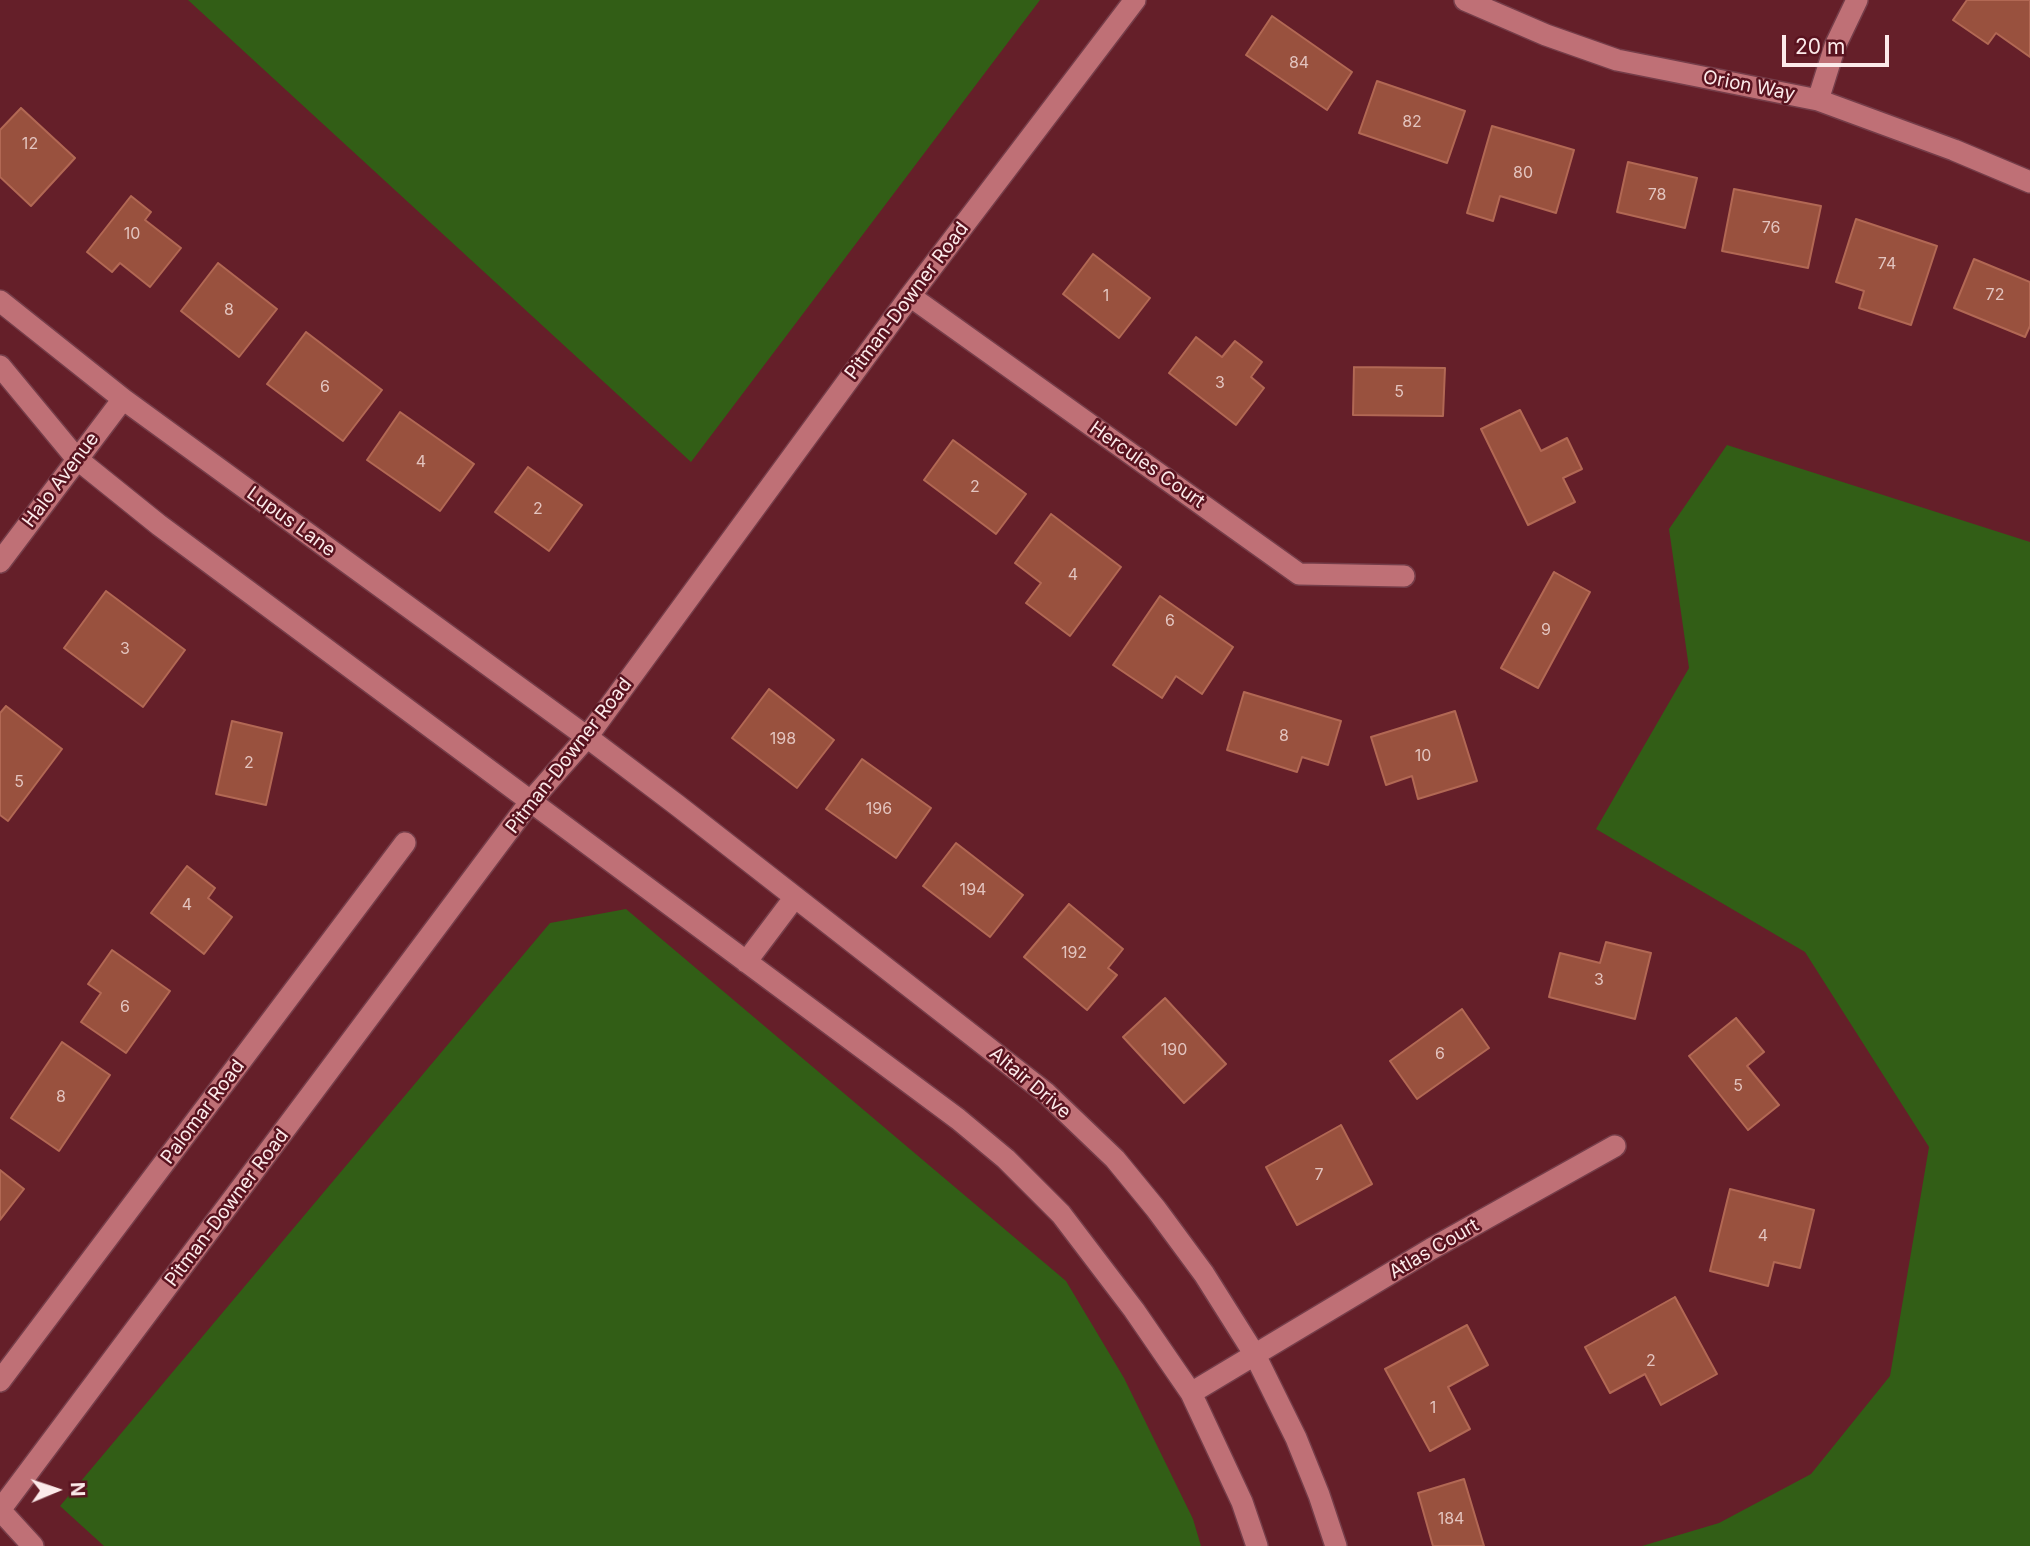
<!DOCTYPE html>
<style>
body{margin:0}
#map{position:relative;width:2030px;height:1546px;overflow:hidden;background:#651f29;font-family:Inter,sans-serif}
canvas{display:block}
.north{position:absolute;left:21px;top:1455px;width:70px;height:70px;-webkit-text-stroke:5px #59131f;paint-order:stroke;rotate:88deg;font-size:19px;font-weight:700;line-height:28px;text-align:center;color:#fceaea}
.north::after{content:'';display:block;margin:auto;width:24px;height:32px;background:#fceaea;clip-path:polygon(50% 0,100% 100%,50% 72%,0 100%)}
.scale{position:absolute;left:1782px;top:35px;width:107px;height:32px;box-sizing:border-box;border:4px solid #fceaea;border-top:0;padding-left:9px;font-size:21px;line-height:24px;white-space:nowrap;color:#fceaea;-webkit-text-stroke:5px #59131f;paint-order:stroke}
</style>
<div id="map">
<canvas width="2030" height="1546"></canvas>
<div class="north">N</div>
<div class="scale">20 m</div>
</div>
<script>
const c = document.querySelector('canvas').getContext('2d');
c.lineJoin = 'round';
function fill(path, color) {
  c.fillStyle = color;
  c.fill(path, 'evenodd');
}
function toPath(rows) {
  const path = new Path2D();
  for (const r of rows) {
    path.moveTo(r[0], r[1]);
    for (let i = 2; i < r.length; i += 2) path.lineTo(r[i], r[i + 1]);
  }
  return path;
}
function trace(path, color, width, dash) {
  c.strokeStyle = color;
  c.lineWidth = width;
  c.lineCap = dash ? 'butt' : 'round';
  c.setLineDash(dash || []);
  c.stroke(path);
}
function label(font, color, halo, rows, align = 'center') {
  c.font = font + ' Inter,sans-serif';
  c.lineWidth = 5;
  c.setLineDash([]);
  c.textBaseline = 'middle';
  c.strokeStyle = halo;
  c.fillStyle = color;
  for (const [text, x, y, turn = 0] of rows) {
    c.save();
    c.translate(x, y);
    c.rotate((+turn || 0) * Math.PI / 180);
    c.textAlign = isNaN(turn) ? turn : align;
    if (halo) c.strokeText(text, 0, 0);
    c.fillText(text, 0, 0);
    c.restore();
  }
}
const green = toPath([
 [188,0,1040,0,691,462],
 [1727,445,2030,542,2030,1546,1642,1546,1719,1523,1811,1474,1890,1376,1929,1147,1805,952,1596,829,1689,668,1669,529],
 [626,909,1066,1281,1124,1378,1193,1519,1201,1546,104,1546,60,1506,550,923]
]);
const building = toPath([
 [1967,0,2030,0,2030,57,1996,33,1988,44,1953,20,1967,0],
 [1272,16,1352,72,1327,110,1246,55,1272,16],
 [1377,81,1465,111,1447,163,1359,133,1377,81],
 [21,108,75,158,31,206,0,177,0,130,21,108],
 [1492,126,1574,150,1556,213,1500,196,1493,221,1467,213,1492,126],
 [1628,162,1697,178,1685,228,1617,212,1628,162],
 [1734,189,1821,206,1808,268,1722,251,1734,189],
 [131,196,151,212,145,220,181,248,150,287,120,263,112,272,87,252,131,196],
 [1856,219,1937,246,1911,325,1859,308,1864,291,1836,282,1856,219],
 [1093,254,1150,298,1119,338,1063,294,1093,254],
 [1974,259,2030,282,2030,326,2025,337,1954,308,1974,259],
 [218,263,277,309,239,357,181,311,218,263],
 [306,332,382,390,343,441,267,384,306,332],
 [1196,337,1222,357,1235,341,1262,362,1251,377,1264,388,1236,425,1169,373,1196,337],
 [1354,367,1445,368,1443,416,1353,415,1354,367],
 [1520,410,1541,451,1567,438,1582,469,1563,478,1575,502,1528,525,1481,429,1520,410],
 [400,412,474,464,440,511,367,460,400,412],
 [953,440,1026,494,996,534,924,480,953,440],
 [528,467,582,505,549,551,495,512,528,467],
 [1051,514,1121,567,1070,636,1026,603,1041,583,1015,563,1051,514],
 [1554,572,1590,592,1538,688,1501,668,1554,572],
 [106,591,185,650,143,707,64,648,106,591],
 [1160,596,1233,647,1202,694,1176,676,1162,698,1113,665,1160,596],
 [769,689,834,740,797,788,732,738,769,689],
 [1244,692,1341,721,1328,765,1302,757,1297,772,1227,750,1244,692],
 [6,706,62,749,8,821,0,815,0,713,6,706],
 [1455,711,1477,781,1418,799,1412,776,1386,785,1371,737,1455,711],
 [232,721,282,733,266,805,216,794,232,721],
 [862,759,931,808,896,858,826,809,862,759],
 [956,843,1023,895,990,937,923,886,956,843],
 [187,866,215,888,208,898,232,917,204,954,151,913,187,866],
 [1069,904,1123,949,1108,968,1117,975,1087,1010,1024,957,1069,904],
 [1606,942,1651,953,1635,1019,1549,997,1560,953,1600,963,1606,942],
 [112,950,170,991,126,1053,81,1022,101,993,88,984,112,950],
 [1165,998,1226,1064,1184,1103,1123,1037,1165,998],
 [1462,1009,1489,1048,1417,1099,1390,1061,1462,1009],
 [1736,1018,1764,1052,1747,1066,1779,1105,1748,1130,1689,1056,1736,1018],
 [62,1042,110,1075,59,1151,11,1118,62,1042],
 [1341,1125,1372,1184,1297,1225,1266,1167,1341,1125],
 [0,1170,24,1189,0,1220,0,1170],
 [1730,1189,1814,1210,1800,1268,1774,1262,1768,1286,1710,1271,1730,1189],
 [1675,1297,1717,1374,1661,1405,1645,1374,1610,1393,1585,1347,1675,1297],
 [1467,1325,1488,1365,1448,1387,1470,1429,1430,1451,1385,1369,1467,1325],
 [1464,1479,1484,1546,1433,1546,1418,1493,1464,1479]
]);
const minor = toPath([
 [1465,0,1546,35,1617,60,1818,100,1954,150,2030,182],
 [1818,100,1835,46,1857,0],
 [910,296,1299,574,1404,576],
 [0,301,123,399,587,737,677,805,1046,1093,1115,1159,1156,1209,1204,1274,1255,1355,1296,1438,1319,1495,1336,1546],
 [0,366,77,459,159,525,958,1119,1006,1159,1061,1214,1134,1310,1191,1393,1242,1502,1257,1546],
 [0,562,123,399],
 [746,962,795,897],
 [0,1381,405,843],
 [1191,1393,1431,1249,1615,1146],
 [0,1510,530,802,587,737,910,296,1135,0],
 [0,1510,33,1546]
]);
const numberNames = [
 ["84",1299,63],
 ["82",1412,122],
 ["12",30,144],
 ["80",1523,173],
 ["78",1657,195],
 ["76",1771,228],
 ["10",132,234],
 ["74",1887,264],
 ["72",1995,295],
 ["1",1106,296],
 ["8",229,310],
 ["3",1220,383],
 ["6",325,387],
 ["5",1399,392],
 ["4",421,462],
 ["2",975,487],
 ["2",538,509],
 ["4",1073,575],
 ["6",1170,621],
 ["9",1546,630],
 ["3",125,649],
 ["8",1284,736],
 ["198",783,739],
 ["10",1423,756],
 ["2",249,763],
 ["5",19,782],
 ["196",879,809],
 ["194",973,890],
 ["4",187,905],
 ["192",1074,953],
 ["3",1599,980],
 ["6",125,1007],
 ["190",1174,1050],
 ["6",1440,1054],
 ["5",1738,1086],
 ["8",61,1097],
 ["7",1319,1175],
 ["4",1763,1236],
 ["2",1651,1361],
 ["1",1433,1408],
 ["184",1451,1519]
];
const streetNames = [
 ["Orion Way",1749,86,11],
 ["Pitman-Downer Road",907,301,-53],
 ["Hercules Court",1147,465,35],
 ["Halo Avenue",61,480,-53],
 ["Lupus Lane",291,522,36],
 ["Pitman-Downer Road",569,756,-52],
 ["Altair Drive",1030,1083,40],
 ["Palomar Road",203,1112,-53],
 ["Pitman-Downer Road",227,1208,-53],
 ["Atlas Court",1434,1249,-30]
];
fill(green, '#325e16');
fill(building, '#99513e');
trace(building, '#b26854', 2);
trace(minor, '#753d49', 24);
trace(minor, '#bf7076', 21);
label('16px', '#e3c4bf', null, numberNames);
label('19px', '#fceaea', '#59131f', streetNames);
</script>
